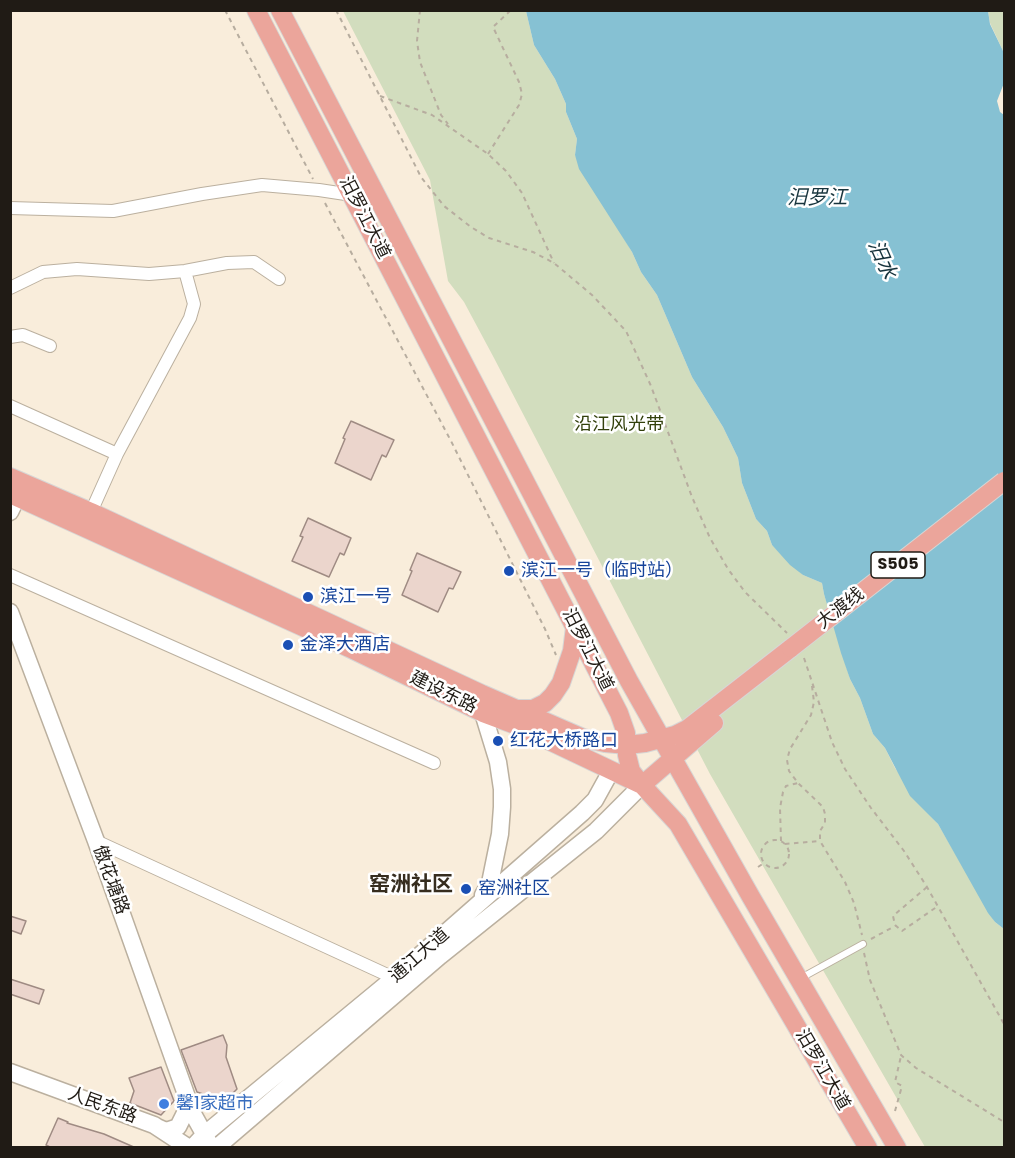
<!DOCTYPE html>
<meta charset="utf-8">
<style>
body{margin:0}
#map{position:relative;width:1015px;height:1158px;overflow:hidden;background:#f9eddb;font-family:Poppins,sans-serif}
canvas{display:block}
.frame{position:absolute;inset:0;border:12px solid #201b15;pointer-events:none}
</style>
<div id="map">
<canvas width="1015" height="1158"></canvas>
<div class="frame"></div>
</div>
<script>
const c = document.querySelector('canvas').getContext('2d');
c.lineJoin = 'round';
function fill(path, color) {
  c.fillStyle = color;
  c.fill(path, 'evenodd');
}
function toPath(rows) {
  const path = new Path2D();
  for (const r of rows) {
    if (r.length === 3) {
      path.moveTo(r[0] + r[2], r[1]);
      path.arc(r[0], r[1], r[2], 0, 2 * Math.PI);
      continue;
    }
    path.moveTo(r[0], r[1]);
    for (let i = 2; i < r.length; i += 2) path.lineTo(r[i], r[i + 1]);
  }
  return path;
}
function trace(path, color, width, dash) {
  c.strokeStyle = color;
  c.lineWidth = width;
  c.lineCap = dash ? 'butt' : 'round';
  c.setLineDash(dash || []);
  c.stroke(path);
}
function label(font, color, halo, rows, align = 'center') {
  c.font = font + ' Poppins,"Noto Sans SC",sans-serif';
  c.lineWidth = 5;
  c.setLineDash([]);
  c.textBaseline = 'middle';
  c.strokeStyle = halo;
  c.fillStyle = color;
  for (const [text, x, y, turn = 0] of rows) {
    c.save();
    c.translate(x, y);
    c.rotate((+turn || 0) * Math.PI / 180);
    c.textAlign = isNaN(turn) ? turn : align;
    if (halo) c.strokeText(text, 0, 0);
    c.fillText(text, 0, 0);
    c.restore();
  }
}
const green = toPath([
 [343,11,526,11,534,45,555,79,566,104,566,112,577,139,575,155,632,252,641,272,657,295,692,377,723,427,738,458,742,483,756,519,767,531,772,545,803,575,822,583,824,594,850,679,860,698,873,734,885,748,895,768,925,810,938,824,995,922,1004,929,1004,1147,925,1147,915,1130,710,774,494,358,464,302,448,281,430,180],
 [988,11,1004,11,1004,53,990,23]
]);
const water = toPath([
 [526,11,988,11,990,24,1004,53,1004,83,997,101,1000,112,1004,115,1004,929,995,922,988,913,938,824,910,796,885,748,873,734,860,698,850,679,841,653,824,594,822,583,803,575,790,565,772,545,767,531,756,519,742,483,738,458,723,427,692,377,657,295,641,272,632,252,579,169,575,155,577,139,566,112,566,104,555,79,534,45]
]);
const building = toPath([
 [351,421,394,440,386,457,382,455,371,480,335,463,345,439,343,438,351,421],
 [308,518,351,538,344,555,340,553,329,577,292,561,303,537,300,536,308,518],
 [417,553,461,572,453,589,449,588,438,612,402,595,412,571,410,570,417,553],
 [10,916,26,921,21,934,10,930,10,916],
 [10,979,44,990,39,1004,10,994,10,979],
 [223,1035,227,1045,226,1057,237,1089,230,1096,215,1098,197,1092,181,1050,223,1035],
 [161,1067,174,1101,161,1115,130,1103,134,1091,129,1078,161,1067],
 [58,1118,68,1122,67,1123,104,1134,136,1148,52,1148,46,1145,58,1118]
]);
const path = toPath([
 [225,10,313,179],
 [336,10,421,177,444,206,471,227,489,238,533,252,554,263,592,295,626,331,651,386,692,497,710,538,728,569,745,592,787,633],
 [420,10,417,41,420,62,441,115,448,124],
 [380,96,432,115,488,154,506,171,522,193,554,263],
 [488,154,519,105,522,94,519,82,493,27,511,10],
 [325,203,451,441,545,629,556,655],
 [804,658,832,742,845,769,871,808,904,851,927,887,1004,1024],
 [812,686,814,702,811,715,790,749,787,760,789,771,798,783,823,807,825,814,825,823,820,831,820,841,845,882,854,903,862,935],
 [775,854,14],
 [781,841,780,808,783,792,786,786,798,783],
 [785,844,820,841],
 [758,867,764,863],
 [927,887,893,916,895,925,902,931,938,906],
 [871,939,895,926],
 [864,953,870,980,901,1055,916,1068,1004,1122],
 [895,1111,902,1086,895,1082,901,1056]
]);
const lane = toPath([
 [801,978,863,944]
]);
const street = toPath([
 [10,208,113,211,202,194,262,185,319,190,352,195],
 [10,288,43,272,77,269,149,274,185,271,227,263,254,262,279,279],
 [10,337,23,335,50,346],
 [10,406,117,454],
 [91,512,117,454,190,318,194,304,185,271],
 [10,575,434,763],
 [96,841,394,978,399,984]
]);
const secondary = toPath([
 [10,512,23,485],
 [10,612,96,841,193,1114,212,1148],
 [483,895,490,883,500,834,502,807,502,789,498,762,483,713],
 [10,1072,154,1125,189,1148],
 [157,1127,166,1131,178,1127,185,1113],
 [192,1148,205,1134,394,978,582,813,595,800,611,771],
 [216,1148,440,956,596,831,642,785]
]);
const primary = toPath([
 [256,10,619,713,626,733,627,755,631,771,642,785,678,824,868,1148],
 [280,10,629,681,751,897,897,1148],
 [10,477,91,512,482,694,583,738,605,743,627,745,645,743,675,735,687,729,791,648],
 [10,494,349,648,483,713,518,726,640,784],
 [518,709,533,709,545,703,553,695,561,683,572,651,575,627],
 [642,785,714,723]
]);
const primaryBridge = toPath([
 [791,648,1004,481]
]);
const markers = [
 [509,571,6,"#1a4fb4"],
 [308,597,6,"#1a4fb4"],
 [288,645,6,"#1a4fb4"],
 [498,741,6,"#1a4fb4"],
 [466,889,6,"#1a4fb4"],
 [164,1104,6,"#3f7fe0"]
];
const shields = [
 [898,565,54]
];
const shieldNames = [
 ["S505",898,565]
];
const streetNames = [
 ["汨罗江大道",364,218,63],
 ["大渡线",841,609,-38],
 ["汨罗江大道",587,650,63],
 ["建设东路",443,693,26],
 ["傲花塘路",110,880,70],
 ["通江大道",420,956,-41],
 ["汨罗江大道",822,1070,60],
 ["人民东路",102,1106,20]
];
const parkNames = [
 ["沿江风光带",619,425]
];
const transitNames = [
 ["滨江一号（临时站）",521,571],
 ["滨江一号",320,597],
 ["金泽大酒店",300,645],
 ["红花大桥路口",510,741],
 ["窑洲社区",478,889]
];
const shopNames = [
 ["馨1家超市",176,1104]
];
const waterNames = [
 ["汨罗江",817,199],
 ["汨水",881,260,66]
];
const quarterNames = [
 ["窑洲社区",411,886]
];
fill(green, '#d2ddbe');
fill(water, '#86c1d3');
fill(building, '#ebd5cc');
trace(building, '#9f8b83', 1.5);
trace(lane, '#bbb09f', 8);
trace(street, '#bbb09f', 14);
trace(secondary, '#bbb09f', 19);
trace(primary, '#d7d6d5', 20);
trace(path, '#b7ad9f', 2, [4.5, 4.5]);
trace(lane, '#fff', 6);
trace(street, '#fff', 12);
trace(secondary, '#fff', 16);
trace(primary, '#eba59b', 18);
trace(primaryBridge, '#d7d6d5', 20, []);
trace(primaryBridge, '#eba59b', 18);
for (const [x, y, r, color] of markers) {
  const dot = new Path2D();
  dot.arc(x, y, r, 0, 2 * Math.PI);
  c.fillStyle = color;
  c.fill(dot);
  trace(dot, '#fff', 2);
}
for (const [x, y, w] of shields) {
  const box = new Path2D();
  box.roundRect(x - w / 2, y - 13, w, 26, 4.5);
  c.fillStyle = '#fff';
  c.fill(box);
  trace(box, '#201b15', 1.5);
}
label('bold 16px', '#201b15', null, shieldNames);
label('18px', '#201b15', '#fff', streetNames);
label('18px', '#32400b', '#fff', parkNames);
label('18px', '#164399', '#fff', transitNames, 'left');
label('18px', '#366cbe', '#fff', shopNames, 'left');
label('italic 20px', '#17343d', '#fff', waterNames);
label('bold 21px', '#362d1f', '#fff', quarterNames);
</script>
